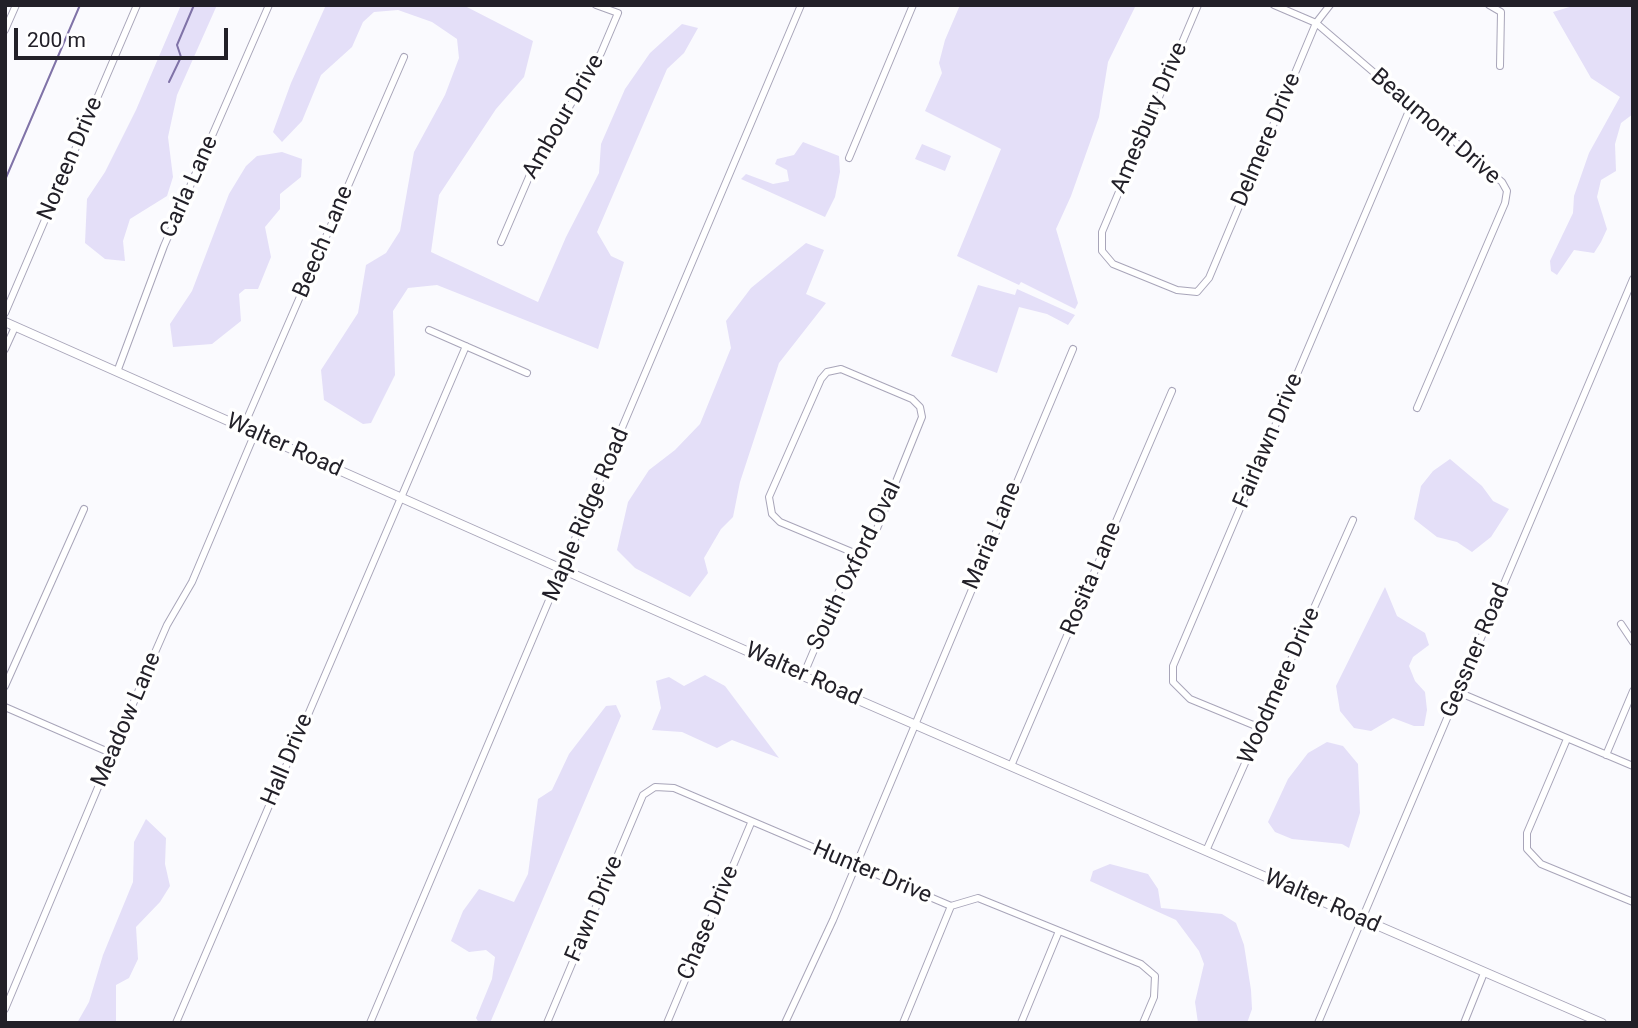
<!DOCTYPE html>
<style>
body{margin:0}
#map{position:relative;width:1638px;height:1028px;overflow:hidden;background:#fafafe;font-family:Roboto,sans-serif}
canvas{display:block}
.frame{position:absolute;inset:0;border:7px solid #222028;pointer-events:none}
.scale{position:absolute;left:14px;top:28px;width:214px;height:32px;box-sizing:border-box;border:4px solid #222028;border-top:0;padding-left:9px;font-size:21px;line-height:24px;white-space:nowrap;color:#222028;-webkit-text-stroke:5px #fff;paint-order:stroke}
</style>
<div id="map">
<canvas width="1638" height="1028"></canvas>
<div class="frame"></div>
<div class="scale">200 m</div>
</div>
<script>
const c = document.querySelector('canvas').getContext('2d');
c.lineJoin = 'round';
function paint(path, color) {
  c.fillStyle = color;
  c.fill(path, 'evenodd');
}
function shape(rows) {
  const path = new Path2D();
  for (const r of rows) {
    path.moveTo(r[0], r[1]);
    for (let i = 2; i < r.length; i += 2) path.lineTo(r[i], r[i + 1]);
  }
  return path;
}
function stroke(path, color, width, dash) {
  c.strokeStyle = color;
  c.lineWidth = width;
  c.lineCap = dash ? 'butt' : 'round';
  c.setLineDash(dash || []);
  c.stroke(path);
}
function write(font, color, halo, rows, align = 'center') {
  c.font = font + ' Roboto,sans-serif';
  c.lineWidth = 7;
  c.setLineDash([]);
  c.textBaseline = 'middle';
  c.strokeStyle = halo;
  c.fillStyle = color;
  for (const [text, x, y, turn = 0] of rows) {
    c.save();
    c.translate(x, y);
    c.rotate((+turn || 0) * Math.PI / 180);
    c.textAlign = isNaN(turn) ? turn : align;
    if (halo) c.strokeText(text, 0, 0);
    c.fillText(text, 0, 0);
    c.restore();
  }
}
const green = shape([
 [181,5,217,5,177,95,168,137,173,177,167,196,130,219,123,241,125,261,105,259,85,243,87,199,105,172,136,110],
 [326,5,463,5,533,41,524,77,496,109,439,195,431,252,538,302,566,237,599,173,601,144,625,89,650,53,682,24,698,28,684,53,667,69,597,232,611,256,624,262,598,349,437,285,408,288,393,311,395,375,371,423,363,424,324,400,321,370,358,313,366,265,386,253,400,231,414,152,445,95,459,58,457,39,432,22,398,10,374,12,363,22,352,47,321,75,302,121,282,142,273,132,291,83],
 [960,5,1136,5,1108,62,1099,117,1071,196,1056,229,1078,303,1075,309,1021,282,1019,285,957,256,1001,149,925,111,942,73,939,63,945,40],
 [1576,5,1633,5,1633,114,1621,123,1615,144,1616,171,1601,180,1597,197,1607,229,1601,242,1594,253,1574,250,1557,275,1551,271,1550,261,1573,213,1574,196,1589,153,1620,97,1591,78,1553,12],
 [803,142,839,156,840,172,835,197,825,217,741,179,746,174,773,184,789,181,787,170,775,164,777,159,794,155],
 [922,144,951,156,945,171,915,159],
 [282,152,302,159,301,177,280,194,280,209,265,227,271,257,258,289,245,289,239,294,241,321,212,344,173,347,170,324,192,291,229,194,246,166,257,156],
 [806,243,824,250,806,294,826,303,779,363,740,482,733,517,721,529,704,558,708,573,690,597,635,568,617,550,628,502,649,470,675,450,700,424,731,348,726,321,751,288],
 [978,285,1015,295,1017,289,1075,315,1068,325,1047,314,1019,307,997,373,951,356],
 [1450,459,1482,486,1493,501,1509,509,1491,537,1472,552,1457,542,1437,537,1414,519,1421,486,1433,471],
 [1385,587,1397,616,1425,633,1429,645,1413,657,1409,666,1415,681,1425,692,1427,710,1424,726,1414,726,1393,718,1371,731,1354,728,1340,711,1336,686],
 [705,675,725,686,779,758,732,740,717,748,682,732,652,730,661,708,656,681,669,677,684,686],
 [616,705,621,716,490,1023,479,1023,476,1018,492,979,495,957,486,950,469,952,451,941,463,911,479,889,514,902,528,874,538,799,552,790,569,754,606,706],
 [1327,742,1343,746,1358,764,1360,813,1349,848,1342,844,1292,839,1275,832,1268,822,1288,779,1308,753],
 [146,819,166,838,165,864,170,886,160,902,136,927,138,959,129,978,116,985,116,1023,77,1023,89,1002,103,955,133,882,134,842],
 [1110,864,1148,874,1158,889,1161,908,1222,914,1236,923,1244,945,1251,990,1252,1009,1247,1023,1198,1023,1195,1002,1204,964,1199,951,1176,920,1090,881,1093,871]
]);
const stream = shape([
 [169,82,181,57,177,45,194,5],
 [5,180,80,5]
]);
const street = shape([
 [1198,5,1102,232,1102,251,1113,264,1177,290,1197,292,1209,278,1316,23,1330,5],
 [1274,5,1316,23,1502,182,1507,191,1505,203,1417,408],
 [1489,5,1501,12,1500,66],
 [5,30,16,5],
 [849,158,913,5],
 [501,242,532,170,601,53,618,13,596,5],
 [5,313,137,5],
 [429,330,527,373],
 [5,349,15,327],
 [117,372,164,246,269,5],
 [243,428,404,57],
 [1621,624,1633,642],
 [803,676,839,591,859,555,874,536,922,417,920,407,912,399,841,369,827,372,821,379,769,497,772,514,780,522,859,555],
 [5,686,84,509],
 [1458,692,1633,766],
 [5,707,113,754],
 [1263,729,1190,699,1173,682,1173,666,1411,106],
 [1567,739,1527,833,1527,849,1541,864,1633,902],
 [1606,755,1633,691],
 [1011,766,1172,391],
 [1206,851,1353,520],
 [5,1009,146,673,167,625,192,582,255,433],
 [176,1023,466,346],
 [370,1023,801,5],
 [547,1023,643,795,655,787,674,788,951,906,978,898,1141,964,1155,976,1154,997,1143,1023],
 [667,1023,751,823],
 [785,1023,833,920,1073,349],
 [903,1023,951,906],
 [1021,1023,1059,931],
 [1318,1023,1633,279],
 [1464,1023,1484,973]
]);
const secondary = shape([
 [5,322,803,676,1602,1023]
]);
const streetNames = [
 ["Ambour Drive",564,117,-60],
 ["Amesbury Drive",1150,118,-67],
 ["Beaumont Drive",1435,127,41],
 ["Delmere Drive",1267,140,-67],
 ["Noreen Drive",71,159,-67],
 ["Carla Lane",190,187,-66],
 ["Beech Lane",324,242,-67],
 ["Fairlawn Drive",1269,441,-67],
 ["Walter Road",284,446,24],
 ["Maple Ridge Road",587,515,-67],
 ["Maria Lane",993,536,-67],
 ["South Oxford Oval",855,566,-64],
 ["Rosita Lane",1092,579,-67],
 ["Gessner Road",1476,651,-67],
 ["Walter Road",803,675,24],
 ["Woodmere Drive",1280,686,-66],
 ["Meadow Lane",127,720,-67],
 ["Hall Drive",288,760,-67],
 ["Hunter Drive",872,873,23],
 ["Walter Road",1322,902,24],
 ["Fawn Drive",595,909,-67],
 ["Chase Drive",709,923,-67]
];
paint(green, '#e4dff8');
stroke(stream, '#8073a8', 2);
stroke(street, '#a8a5b9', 8);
stroke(secondary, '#a8a5b9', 10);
stroke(street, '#fff', 6);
stroke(secondary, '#fff', 8);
write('23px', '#222028', '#fff', streetNames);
</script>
